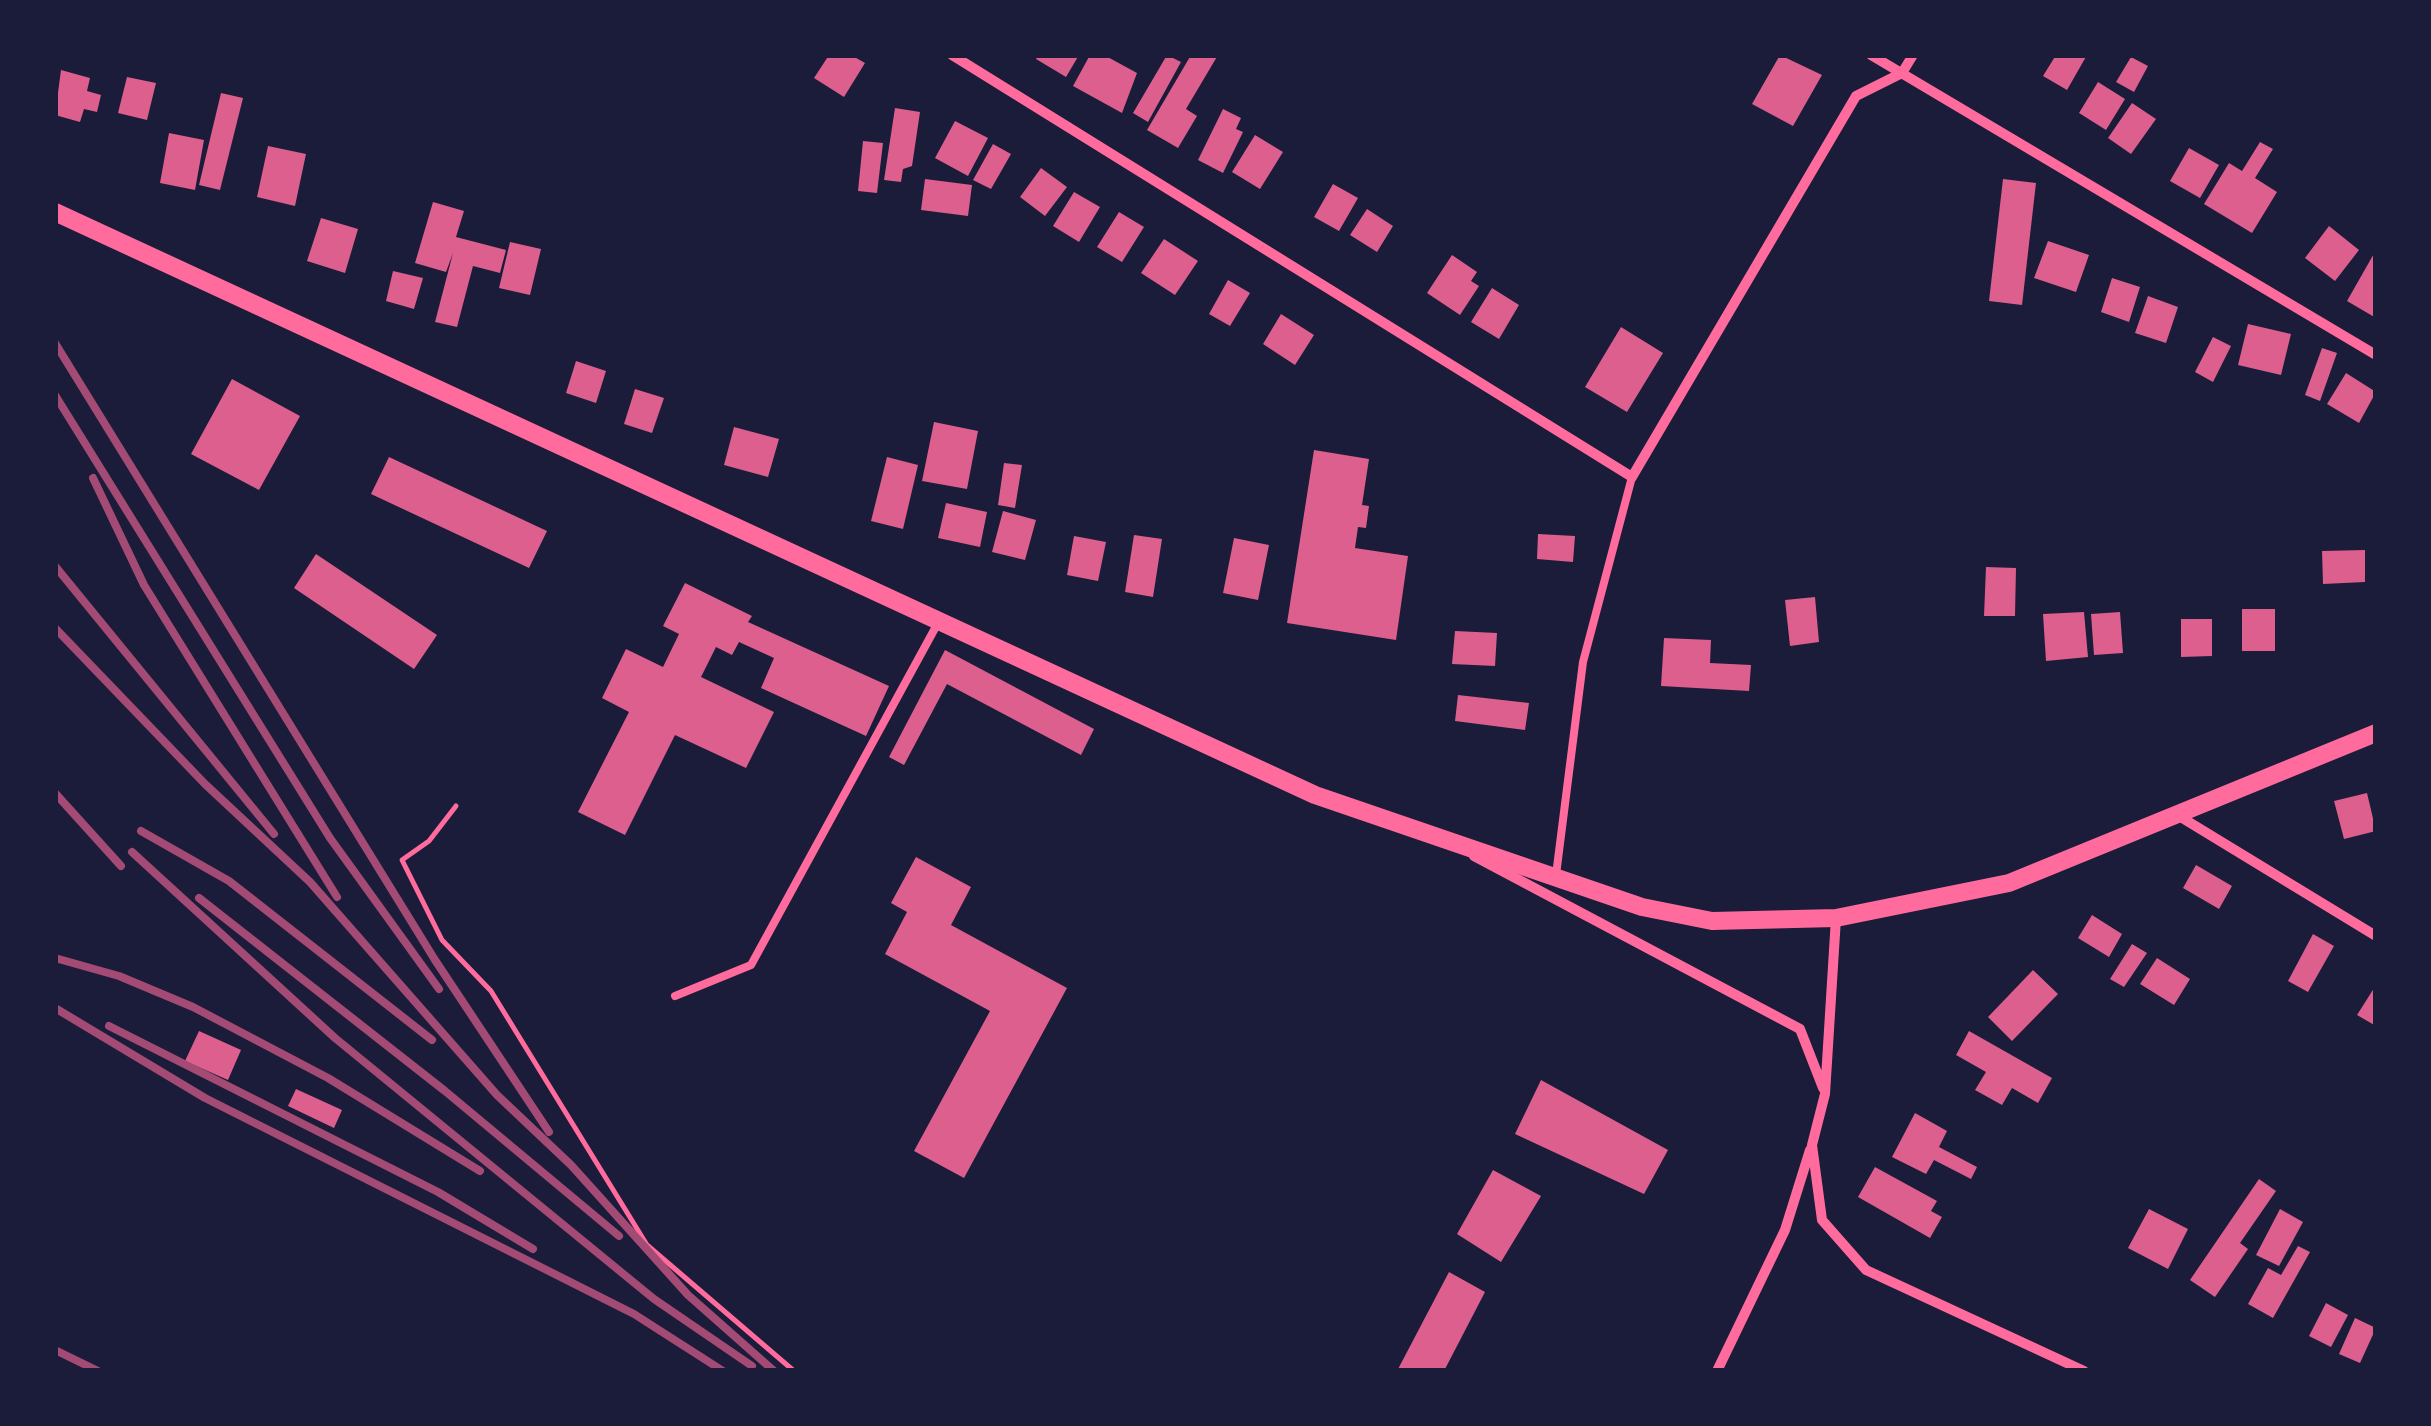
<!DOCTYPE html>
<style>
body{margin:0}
#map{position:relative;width:2431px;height:1426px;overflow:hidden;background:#1b1b3a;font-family:Mulish,sans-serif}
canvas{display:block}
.frame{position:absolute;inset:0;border:58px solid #1b1b3a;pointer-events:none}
</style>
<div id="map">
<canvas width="2431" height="1426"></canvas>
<div class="frame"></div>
</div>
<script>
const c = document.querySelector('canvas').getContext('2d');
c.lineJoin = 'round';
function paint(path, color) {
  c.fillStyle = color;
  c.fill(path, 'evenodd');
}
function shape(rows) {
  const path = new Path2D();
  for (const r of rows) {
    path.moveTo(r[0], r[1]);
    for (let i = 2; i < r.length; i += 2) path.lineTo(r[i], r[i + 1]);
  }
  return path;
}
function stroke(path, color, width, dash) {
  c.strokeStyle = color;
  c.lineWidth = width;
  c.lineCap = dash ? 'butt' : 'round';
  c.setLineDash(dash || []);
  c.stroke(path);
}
const building = shape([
 [829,55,851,55,865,63,844,97,814,78],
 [1038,55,1079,55,1066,77,1036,59],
 [1090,55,1104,55,1137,73,1122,113,1073,86],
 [1167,55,1181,62,1148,122,1133,113],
 [1191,55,1218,55,1186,109,1197,116,1178,148,1147,130],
 [1780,55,1822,75,1793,126,1752,104],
 [2056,55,2087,55,2067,90,2043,76],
 [2131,57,2148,66,2134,92,2116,82],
 [61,70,90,78,87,91,101,95,97,112,84,109,80,122,55,115],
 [127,77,156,83,147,120,118,113],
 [2098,82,2125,99,2106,130,2079,113],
 [221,93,243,98,220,190,199,185],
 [2132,103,2156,119,2131,154,2108,138],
 [895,108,920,112,912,166,903,169,901,182,884,180],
 [1223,109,1241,118,1236,129,1243,132,1223,173,1198,160],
 [955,121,988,138,968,176,935,158],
 [169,133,204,140,195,190,160,183],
 [1255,135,1283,152,1260,189,1232,172],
 [863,141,883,143,877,193,858,191],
 [2260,142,2273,149,2255,178,2277,192,2252,233,2204,204,2229,163,2242,171],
 [993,144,1011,154,991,189,973,180],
 [268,146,306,154,295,206,257,197],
 [2189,148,2219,165,2200,198,2170,181],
 [1041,168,1067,187,1045,216,1020,197],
 [925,179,972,185,968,216,921,210],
 [2003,179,2036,183,2022,305,1989,301],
 [1333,184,1358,198,1339,231,1314,217],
 [1074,192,1100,207,1079,242,1053,226],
 [433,202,464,211,456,237,506,250,500,273,473,266,457,327,435,322,453,253,446,272,415,263],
 [1367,209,1393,226,1377,252,1350,235],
 [1119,212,1144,227,1122,262,1097,247],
 [321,218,358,229,345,273,307,261],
 [2329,226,2359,250,2335,281,2305,258],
 [1164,239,1198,261,1175,295,1141,273],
 [2048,241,2089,255,2076,292,2034,278],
 [510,242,541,249,530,295,499,288],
 [2376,250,2376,318,2347,301],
 [1452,255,1477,272,1471,281,1479,286,1460,315,1427,293],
 [393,271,423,278,414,309,386,301],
 [2112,278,2140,287,2129,322,2101,312],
 [1228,280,1250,293,1230,326,1209,314],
 [1492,288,1519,305,1499,339,1471,322],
 [2148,296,2178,307,2166,343,2135,333],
 [1281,314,1314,335,1295,365,1263,344],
 [2248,324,2291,334,2281,375,2238,365],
 [1621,327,1663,353,1627,412,1585,387],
 [2213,337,2231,346,2213,382,2195,372],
 [2322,348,2337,353,2320,401,2305,395],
 [576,361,606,371,596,403,566,393],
 [2346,373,2376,392,2359,423,2327,404],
 [232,379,300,416,259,490,191,454],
 [635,389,664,398,652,433,624,424],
 [934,422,978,431,967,489,922,481],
 [734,427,779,439,768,477,724,465],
 [1314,450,1369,459,1362,505,1369,506,1366,528,1358,527,1355,548,1408,556,1396,640,1287,623],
 [389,457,547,531,529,568,371,494],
 [887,457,918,465,903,529,871,521],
 [1004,463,1022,465,1015,508,998,505],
 [946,503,987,512,980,547,938,538],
 [1003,511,1036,520,1025,560,992,552],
 [1538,534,1575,536,1573,562,1537,559],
 [1134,535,1162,539,1153,597,1125,592],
 [1074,536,1106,542,1098,581,1067,575],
 [1234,538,1269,545,1258,600,1223,593],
 [2365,550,2365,582,2323,584,2322,551],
 [316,554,437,635,414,669,294,588],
 [1986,567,2016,568,2015,616,1984,616],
 [685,583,752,616,748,622,889,686,866,736,761,688,774,658,739,642,732,655,716,647,701,677,774,712,746,768,675,735,625,835,578,812,629,712,602,698,626,649,663,667,679,634,663,626],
 [1815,597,1819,642,1790,646,1785,600],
 [2242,609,2275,609,2275,651,2242,651],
 [2084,612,2088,657,2046,661,2043,614],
 [2120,612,2123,653,2094,655,2091,614],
 [2181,619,2212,619,2212,656,2181,657],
 [1455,631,1497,633,1495,666,1452,664],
 [1664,638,1711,640,1710,663,1751,665,1749,691,1661,686],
 [945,650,1094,729,1081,755,947,684,904,765,889,757],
 [1458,695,1529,703,1525,730,1455,721],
 [2367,793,2376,831,2344,839,2334,801],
 [916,857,971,887,951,925,1067,988,964,1178,914,1151,990,1011,885,954,907,912,891,903],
 [2196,865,2232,886,2219,909,2183,888],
 [2092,915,2122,934,2109,957,2078,938],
 [2313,934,2334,946,2308,992,2288,981],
 [2132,944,2147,953,2124,987,2110,979],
 [2157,958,2190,979,2174,1005,2140,984],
 [2033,970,2058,994,2012,1041,1988,1017],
 [2376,985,2376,1026,2357,1015],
 [199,1031,241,1050,228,1080,185,1061],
 [1969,1031,2052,1078,2038,1103,2012,1088,2002,1105,1975,1090,1986,1072,1956,1055],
 [1541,1080,1668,1150,1644,1194,1515,1134],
 [296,1089,342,1110,334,1128,288,1106],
 [1915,1113,1947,1131,1939,1147,1977,1167,1971,1179,1934,1160,1926,1174,1892,1157],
 [1875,1167,1937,1201,1931,1211,1942,1217,1930,1238,1858,1197],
 [1493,1170,1541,1196,1501,1262,1457,1234],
 [2259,1179,2276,1191,2240,1243,2248,1249,2215,1297,2190,1280],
 [2149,1209,2188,1229,2168,1269,2128,1248],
 [2280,1209,2303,1222,2279,1266,2256,1255],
 [2298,1246,2310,1252,2273,1318,2248,1304,2268,1268,2281,1275],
 [1449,1272,1485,1292,1444,1371,1397,1371],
 [2326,1303,2348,1315,2331,1347,2309,1336],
 [2355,1318,2376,1328,2360,1363,2339,1354]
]);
const path = shape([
 [456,806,429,841,402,860,442,940,491,991,647,1245,794,1371]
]);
const service = shape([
 [1556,875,1583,662,1632,477],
 [675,996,751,965,939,621]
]);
const minor = shape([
 [952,55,1632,477,1856,96,1902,73,1913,55],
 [1871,55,2376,355],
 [2179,816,2376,936],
 [1474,856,1800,1029,1823,1088],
 [1836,918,1825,1094,1812,1145,1822,1220,1866,1270,2084,1371],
 [1717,1371,1785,1230,1810,1150]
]);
const tertiary = shape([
 [55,212,1315,795,1642,907,1712,921,1836,918,2009,883,2376,733]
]);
const rail = shape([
 [55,343,435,960,549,1132],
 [55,395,330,838,439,989],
 [93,478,144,585,337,897],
 [55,566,274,834],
 [55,628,205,784,310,882,497,1095,571,1165,688,1295,774,1371],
 [55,793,121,866],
 [141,831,229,881,432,1040],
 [132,852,335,1038,654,1299,752,1366],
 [199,898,445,1091,619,1236],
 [55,958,119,976,193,1007,328,1078,480,1171],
 [55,1008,205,1098,634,1314,723,1371],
 [109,1026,438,1192,533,1249],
 [55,1350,98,1371]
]);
paint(building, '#dd5f8e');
stroke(path, '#ff6b9d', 5);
stroke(service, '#ff6b9d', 8);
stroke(minor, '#ff6b9d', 10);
stroke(tertiary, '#ff6b9d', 18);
stroke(rail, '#a44b75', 8);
</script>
